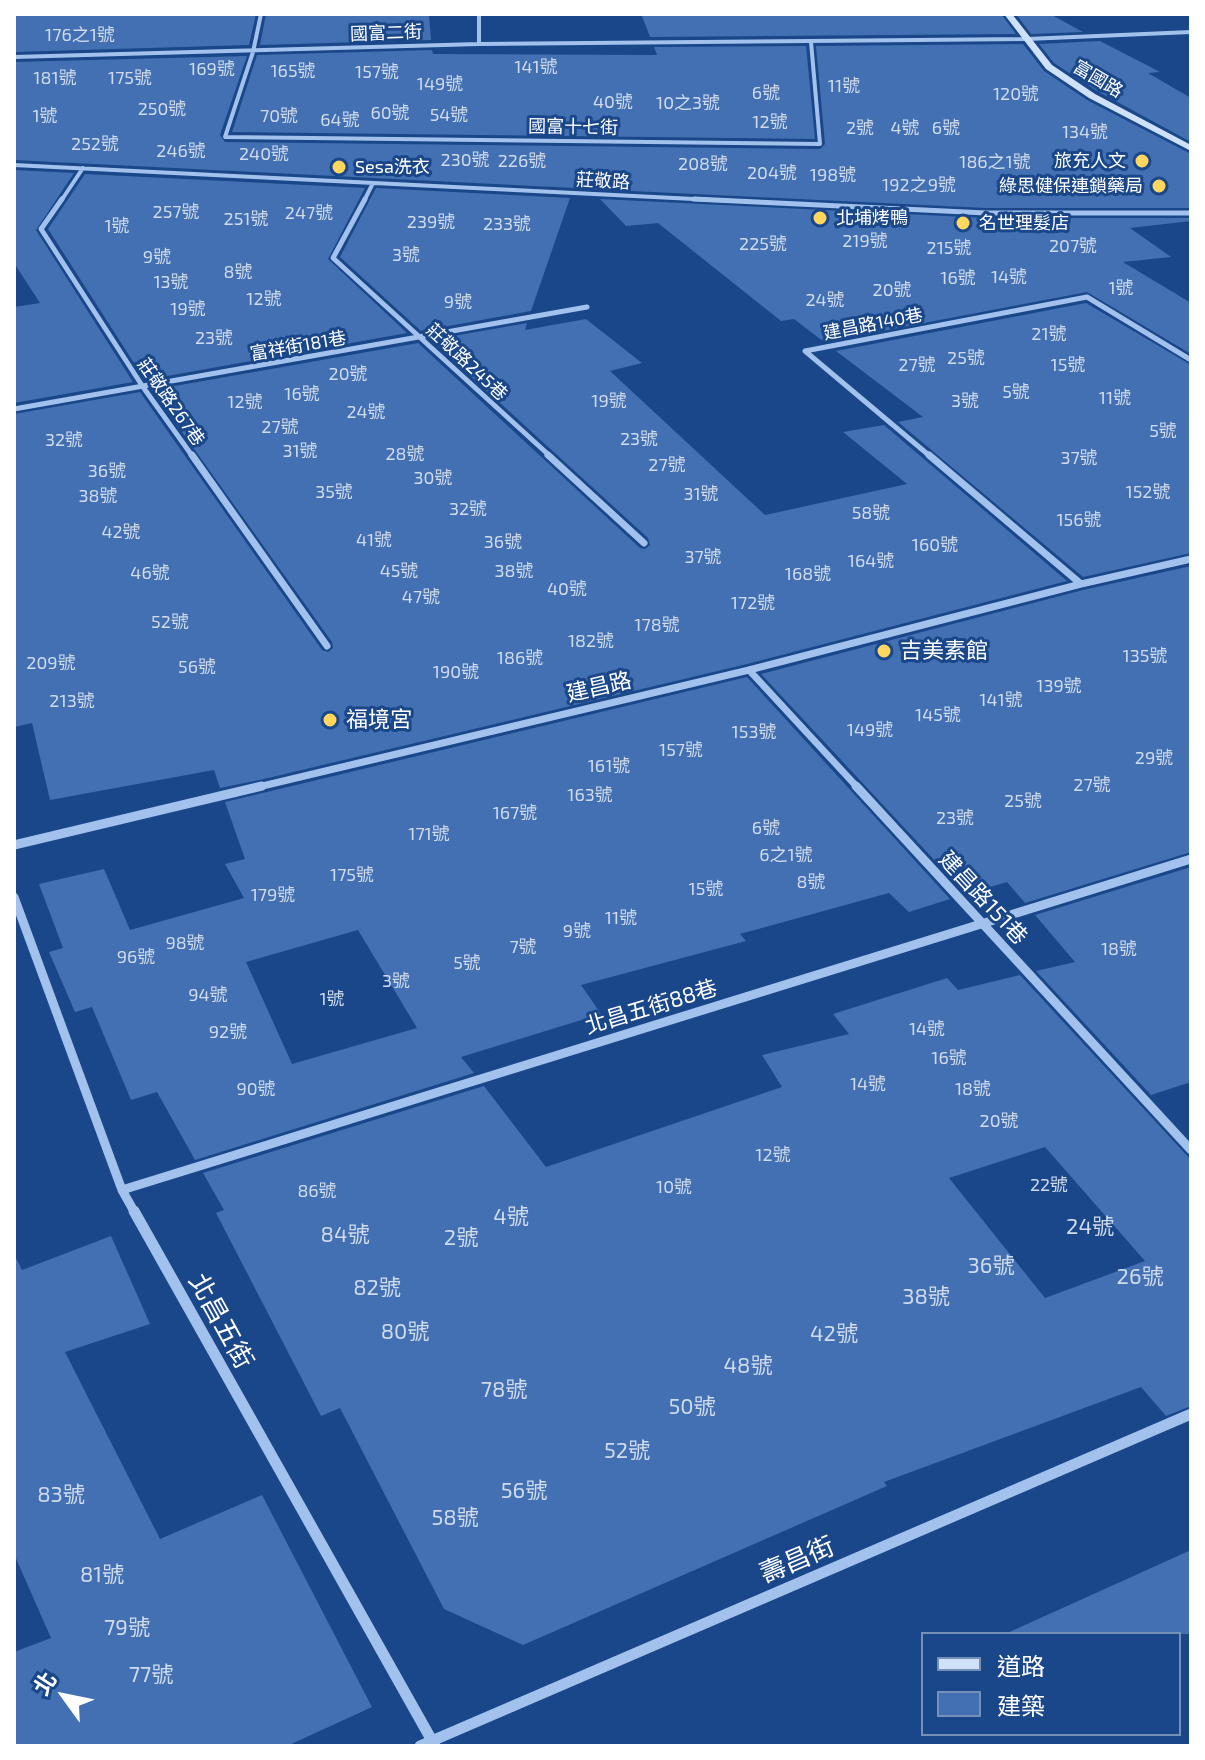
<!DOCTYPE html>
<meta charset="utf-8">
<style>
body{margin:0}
#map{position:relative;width:1205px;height:1760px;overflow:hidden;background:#194789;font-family:"Exo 2","Noto Sans TC",sans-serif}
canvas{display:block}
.frame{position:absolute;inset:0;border:16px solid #fff;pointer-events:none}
.legend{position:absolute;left:921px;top:1632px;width:260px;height:104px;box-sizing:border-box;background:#194789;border:2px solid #7591b8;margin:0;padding:10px 14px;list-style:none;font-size:24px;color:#fff}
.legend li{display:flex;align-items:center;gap:16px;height:40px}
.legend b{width:40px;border:2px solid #7591b8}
.north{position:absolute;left:24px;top:1656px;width:80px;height:80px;-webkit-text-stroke:6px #194789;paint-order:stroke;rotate:303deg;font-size:22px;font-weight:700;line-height:32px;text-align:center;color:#fff}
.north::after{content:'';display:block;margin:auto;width:28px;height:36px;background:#fff;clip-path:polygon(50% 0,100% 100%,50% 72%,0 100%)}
</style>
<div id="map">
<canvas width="1205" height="1760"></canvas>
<div class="frame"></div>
<ul class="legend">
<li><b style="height:10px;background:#cfe0f9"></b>道路</li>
<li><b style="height:22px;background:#4270b2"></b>建築</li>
</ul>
<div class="north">北</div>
</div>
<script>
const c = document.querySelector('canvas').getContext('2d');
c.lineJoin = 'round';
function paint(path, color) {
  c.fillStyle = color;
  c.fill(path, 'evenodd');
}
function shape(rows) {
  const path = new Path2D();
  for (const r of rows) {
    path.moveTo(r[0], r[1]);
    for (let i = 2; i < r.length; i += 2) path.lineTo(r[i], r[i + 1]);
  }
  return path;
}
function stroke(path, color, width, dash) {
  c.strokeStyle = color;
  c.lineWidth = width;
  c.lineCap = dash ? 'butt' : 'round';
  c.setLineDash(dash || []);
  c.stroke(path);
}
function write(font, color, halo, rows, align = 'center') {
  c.font = font + ' "Exo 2","Noto Sans TC",sans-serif';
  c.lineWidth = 6;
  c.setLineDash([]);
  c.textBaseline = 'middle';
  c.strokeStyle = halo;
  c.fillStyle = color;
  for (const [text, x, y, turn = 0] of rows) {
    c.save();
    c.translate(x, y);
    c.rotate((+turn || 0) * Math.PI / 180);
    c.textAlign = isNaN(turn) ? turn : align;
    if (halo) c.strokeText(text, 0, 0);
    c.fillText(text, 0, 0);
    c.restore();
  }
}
const building = shape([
 [14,14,256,14,249,45,14,52],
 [266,14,429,14,431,40,260,45],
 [818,14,1001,14,1016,34,650,37,642,16],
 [1016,14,1050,14,1083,32,1031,34],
 [1100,41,1160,72,1148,73,1191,98,1191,142,1097,91,1054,63,1039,44],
 [1023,44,1044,71,1087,100,1191,154,1191,208,986,208,590,189,578,176,574,188,14,160,14,62,247,56,220,135,225,142,820,149,825,144,816,46],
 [806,46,815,139,232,132,257,55,432,50,433,54,657,55,654,47],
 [14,170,74,173,36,230,133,382,14,403,14,307,40,303,14,263],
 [85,174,365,188,328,259,407,333,145,380,48,229],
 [376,188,570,198,531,311,421,331,340,257],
 [600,199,986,218,1191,218,1191,221,1130,228,1171,257,1123,262,1191,303,1191,354,1087,292,824,342,794,319,781,321,658,223,626,226],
 [1086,303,1191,365,1191,553,1083,577,898,422,923,417,836,351],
 [586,319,642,363,610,371,765,515,907,484,843,432,884,425,1067,581,747,664,264,779,220,788,214,770,50,800,32,723,14,727,14,414,140,392,322,650,328,652,333,648,332,642,152,390,418,343,640,548,645,549,650,545,648,538,431,340,527,323,525,330],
 [1191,566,1191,852,1025,903,1007,882,966,894,761,674,1083,590],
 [747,677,950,899,909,912,889,893,740,934,746,941,581,985,601,1014,461,1057,474,1073,195,1160,157,1092,131,1100,92,1007,75,1012,49,952,63,948,39,884,104,869,130,930,244,898,225,864,245,859,225,802],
 [358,930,417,1028,292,1064,246,962],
 [1191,867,1191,1082,1151,1095,1036,971,1075,962,1035,915],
 [1020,975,1191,1160,1191,1406,1166,1416,1141,1387,884,1482,887,1486,523,1645,444,1609,340,1408,321,1416,216,1213,224,1210,203,1173,484,1086,546,1167,782,1087,762,1055,849,1034,833,1014,947,978,958,990],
 [1045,1147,1145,1261,1045,1298,949,1178],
 [111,1236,150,1324,65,1352,160,1539,262,1495,372,1707,287,1746,14,1746,14,1652,51,1638,14,1554,14,1254,22,1270],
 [1191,1550,1191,1634,1005,1634]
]);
const streetFar4 = shape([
 [261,14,253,52,225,137,820,144,811,42],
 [479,14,479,44],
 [14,57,479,44,1027,39,1191,32],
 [14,165,734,201],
 [61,201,83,168],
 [364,201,372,185]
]);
const streetFar3 = shape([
 [62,199,41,229,143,387,193,457],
 [365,199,333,258,551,457],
 [694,199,986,213,1191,213],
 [14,409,587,307],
 [931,457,805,351,1087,297,1191,360]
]);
const streetFar2 = shape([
 [192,455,327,646],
 [548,455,644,543],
 [929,455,1081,584],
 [749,670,858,788],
 [254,788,749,670,1081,584,1191,559]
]);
const streetFar1 = shape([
 [856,786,1191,1150],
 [14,845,262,786],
 [14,897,122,1190,135,1213],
 [122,1190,1191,859]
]);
const street = shape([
 [134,1211,435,1746],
 [420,1746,1191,1414]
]);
const secondary = shape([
 [1004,14,1012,14,1052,65,1095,94,1191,145,1191,151,1089,98,1046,69,1004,14]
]);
const markers = [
 [1142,161,8,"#ffd65e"],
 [339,167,8,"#ffd65e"],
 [1159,186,8,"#ffd65e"],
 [820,218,8,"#ffd65e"],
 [963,223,8,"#ffd65e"],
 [884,651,8,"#ffd65e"],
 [330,720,8,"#ffd65e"]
];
const farStreetnames = [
 ["國富二街",386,33,-2],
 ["富國路",1098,79,31],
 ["國富十七街",573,127,1],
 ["莊敬路",603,181,3],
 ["建昌路140巷",873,324,-11],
 ["富祥街181巷",298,346,-10],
 ["莊敬路245巷",467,362,43],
 ["莊敬路267巷",171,402,55]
];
const numberNames = [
 ["176之1號",80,35],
 ["141號",536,67],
 ["169號",212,69],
 ["165號",293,71],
 ["157號",377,72],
 ["181號",55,78],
 ["175號",130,78],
 ["149號",440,84],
 ["11號",844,86],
 ["6號",766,93],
 ["120號",1016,94],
 ["40號",613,102],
 ["10之3號",688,103],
 ["250號",162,109],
 ["60號",390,113],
 ["54號",449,115],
 ["1號",45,116],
 ["70號",279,116],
 ["64號",340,120],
 ["12號",770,122],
 ["2號",860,128],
 ["4號",905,128],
 ["6號",946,128],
 ["134號",1085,132],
 ["252號",95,144],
 ["246號",181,151],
 ["240號",264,154],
 ["230號",465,160],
 ["226號",522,161],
 ["186之1號",995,162],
 ["208號",703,164],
 ["204號",772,173],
 ["198號",833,175],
 ["192之9號",919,185],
 ["257號",176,212],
 ["247號",309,213],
 ["251號",246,219],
 ["239號",431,222],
 ["233號",507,224],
 ["1號",117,226],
 ["219號",865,241],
 ["225號",763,244],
 ["207號",1073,246],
 ["215號",949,248],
 ["3號",406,255],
 ["9號",157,257],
 ["8號",238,272],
 ["14號",1009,277],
 ["16號",958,278],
 ["13號",171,282],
 ["1號",1121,288],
 ["20號",892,290],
 ["12號",264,299],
 ["24號",825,300],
 ["9號",458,302],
 ["19號",188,309],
 ["21號",1049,334],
 ["23號",214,338],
 ["25號",966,358],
 ["27號",917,365],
 ["15號",1068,365],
 ["20號",348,374],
 ["5號",1016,392],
 ["16號",302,394],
 ["11號",1115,398],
 ["19號",609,401],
 ["3號",965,401],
 ["12號",245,402],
 ["24號",366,412],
 ["27號",280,427],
 ["5號",1163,431],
 ["23號",639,439],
 ["32號",64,440],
 ["31號",300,451],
 ["28號",405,454],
 ["37號",1079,458],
 ["27號",667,465],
 ["36號",107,471],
 ["30號",433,478],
 ["35號",334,492],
 ["152號",1148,492],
 ["31號",701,494],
 ["38號",98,496],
 ["32號",468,509],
 ["58號",871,513],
 ["156號",1079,520],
 ["42號",121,532],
 ["41號",374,540],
 ["36號",503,542],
 ["160號",935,545],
 ["37號",703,557],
 ["164號",871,561],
 ["45號",399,571],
 ["38號",514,571],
 ["46號",150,573],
 ["168號",808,574],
 ["40號",567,589],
 ["47號",421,597],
 ["172號",753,603],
 ["52號",170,622],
 ["178號",657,625],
 ["182號",591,641],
 ["135號",1145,656],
 ["186號",520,658],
 ["209號",51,663],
 ["56號",197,667],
 ["190號",456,672],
 ["139號",1059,686],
 ["141號",1001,700],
 ["213號",72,701],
 ["145號",938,715],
 ["149號",870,730],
 ["153號",754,732],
 ["157號",681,750],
 ["29號",1154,758],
 ["161號",609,766],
 ["27號",1092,785],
 ["163號",590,795],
 ["25號",1023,801],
 ["167號",515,813],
 ["23號",955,818],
 ["6號",766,828],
 ["171號",429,834],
 ["6之1號",786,855],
 ["175號",352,875],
 ["8號",811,882],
 ["15號",706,889],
 ["179號",273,895],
 ["11號",621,918],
 ["9號",577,931],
 ["98號",185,943],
 ["7號",523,947],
 ["18號",1119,949],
 ["96號",136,957],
 ["5號",467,963],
 ["3號",396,981],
 ["94號",208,995],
 ["1號",332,999],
 ["14號",927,1029],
 ["92號",228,1032],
 ["16號",949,1058],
 ["14號",868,1084],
 ["90號",256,1089],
 ["18號",973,1089],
 ["20號",999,1121],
 ["12號",773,1155],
 ["22號",1049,1185],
 ["10號",674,1187],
 ["86號",317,1191]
];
const farPoinames = [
 ["旅充人文",1126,161,"right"],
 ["Sesa洗衣",355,167],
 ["綠思健保連鎖藥局",1143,186,"right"],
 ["北埔烤鴨",836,218],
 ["名世理髮店",979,223]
];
const poiNames = [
 ["吉美素館",900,651],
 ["福境宮",346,720]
];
const streetNames = [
 ["建昌路",599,687,-13],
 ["建昌路151巷",983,898,47],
 ["北昌五街88巷",651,1007,-17]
];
const nearNumbernames = [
 ["4號",511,1217],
 ["24號",1090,1227],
 ["84號",345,1235],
 ["2號",461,1238],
 ["36號",991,1266],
 ["26號",1140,1277],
 ["82號",377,1288],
 ["38號",926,1297],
 ["80號",405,1332],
 ["42號",834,1334],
 ["48號",748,1366],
 ["78號",504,1390],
 ["50號",692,1407],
 ["52號",627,1451],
 ["56號",524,1491],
 ["83號",61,1495],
 ["58號",455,1518],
 ["81號",102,1575],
 ["79號",127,1628],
 ["77號",151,1675]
];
const nearStreetnames = [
 ["北昌五街",221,1321,61],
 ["壽昌街",797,1560,-23]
];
paint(building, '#4270b2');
stroke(streetFar4, '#a2c2ed', 4);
stroke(streetFar3, '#a2c2ed', 5);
stroke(streetFar2, '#a2c2ed', 7);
stroke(streetFar1, '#a2c2ed', 9);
stroke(street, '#a2c2ed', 11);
paint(secondary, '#cfe0f9');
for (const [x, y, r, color] of markers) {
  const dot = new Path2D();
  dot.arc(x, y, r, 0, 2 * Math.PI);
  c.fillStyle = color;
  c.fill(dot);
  stroke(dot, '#194789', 3);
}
write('18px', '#fff', '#194789', farStreetnames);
write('18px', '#d0dbec', null, numberNames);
write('18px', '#fff', '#194789', farPoinames, 'left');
write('22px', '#fff', '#194789', poiNames, 'left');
write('22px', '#fff', '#194789', streetNames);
write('22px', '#d0dbec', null, nearNumbernames);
write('26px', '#fff', '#194789', nearStreetnames);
</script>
